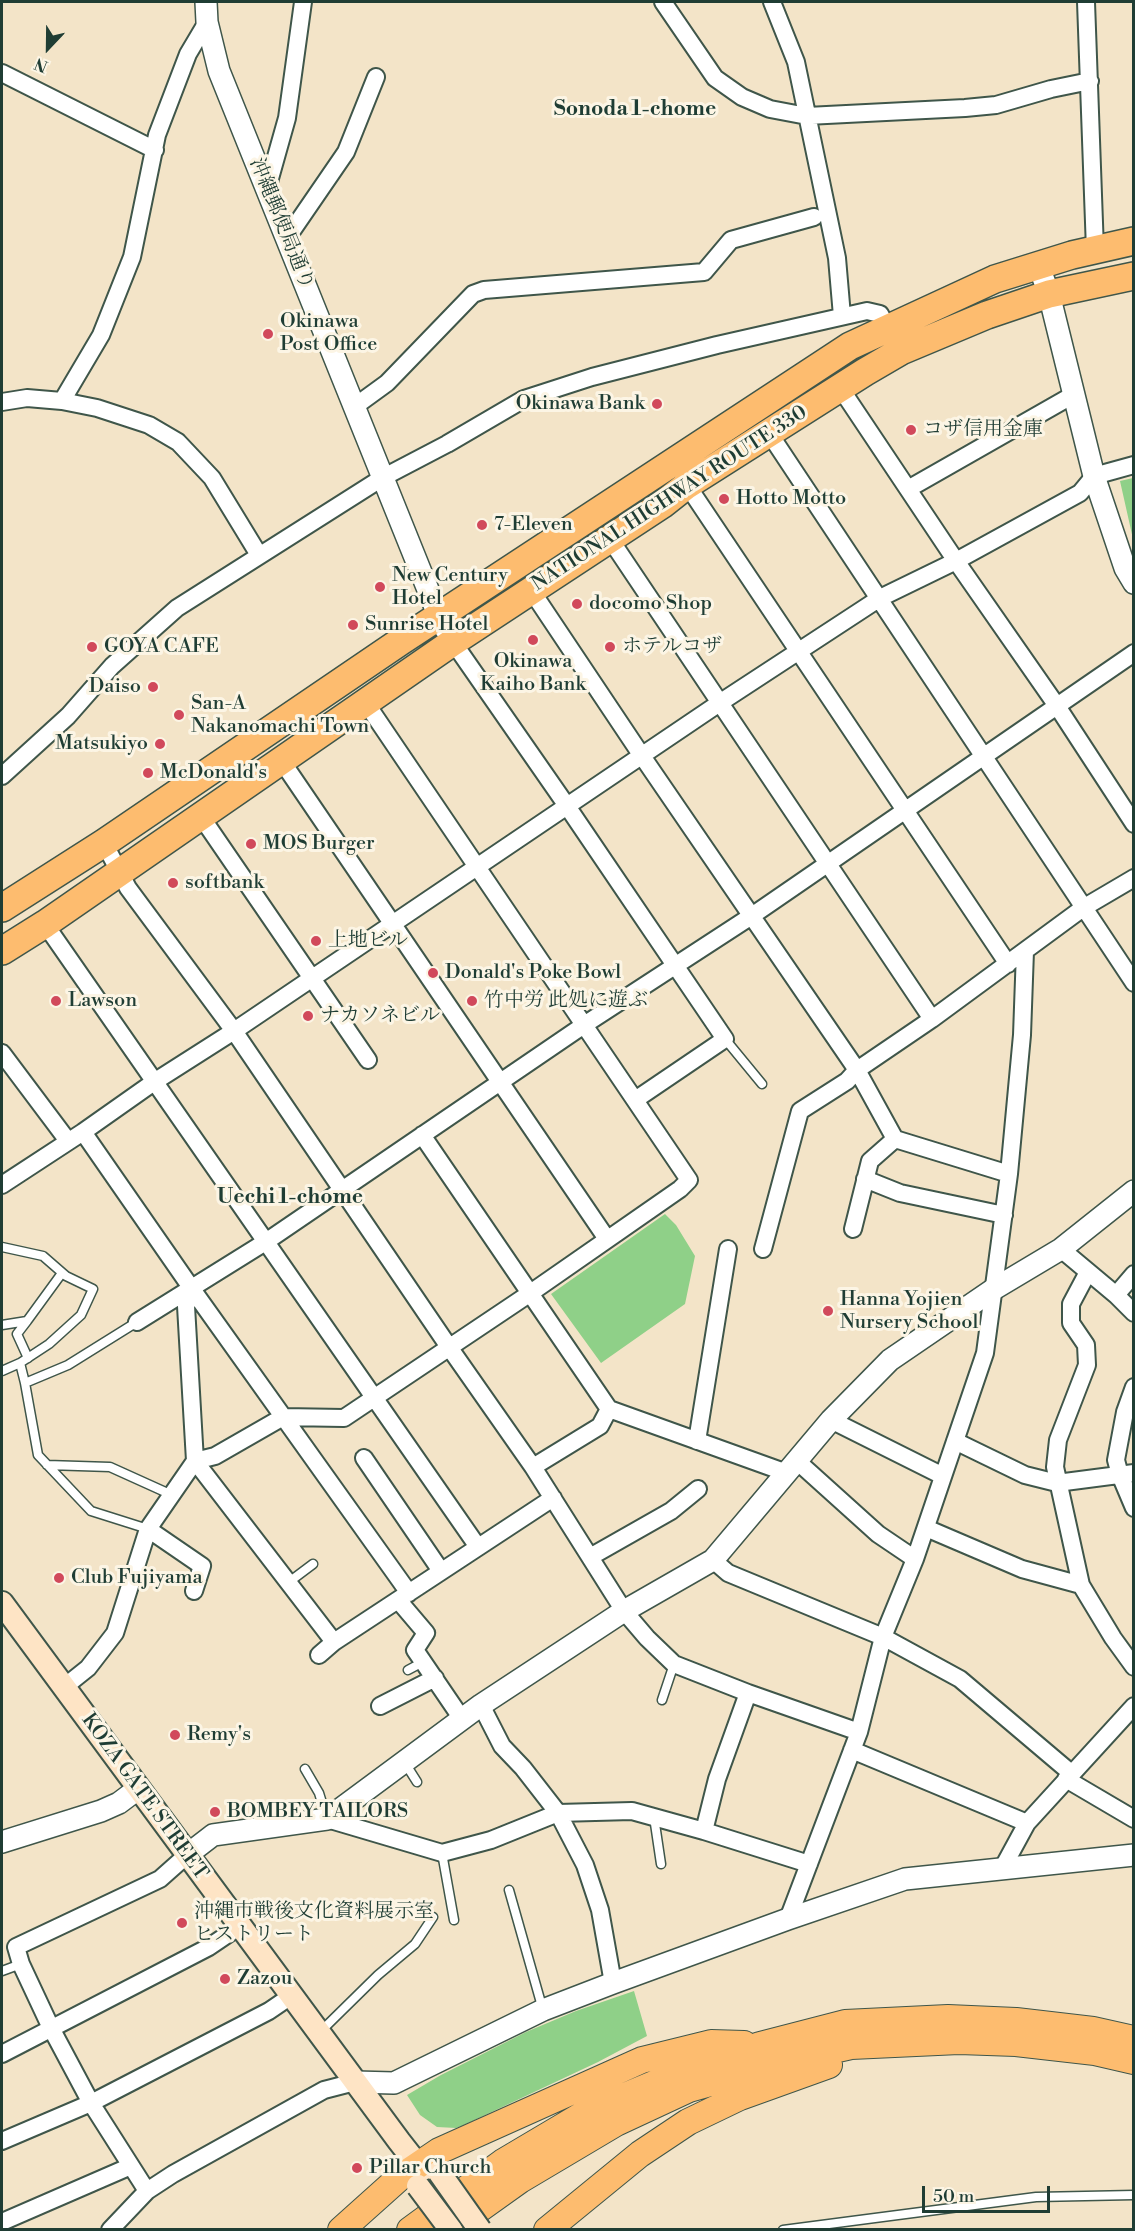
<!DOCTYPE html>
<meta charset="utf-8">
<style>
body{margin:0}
#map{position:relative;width:1135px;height:2231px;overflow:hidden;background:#f3e4c8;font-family:"Libre Bodoni",serif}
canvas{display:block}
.frame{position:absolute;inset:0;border:3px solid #1f3d34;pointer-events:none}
.north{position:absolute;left:18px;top:18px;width:60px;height:60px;-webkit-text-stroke:4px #fcf5e5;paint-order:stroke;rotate:202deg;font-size:16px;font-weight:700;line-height:24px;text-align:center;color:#1f3d34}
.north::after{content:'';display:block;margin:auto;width:21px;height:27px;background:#1f3d34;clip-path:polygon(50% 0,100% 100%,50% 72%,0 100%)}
.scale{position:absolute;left:922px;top:2186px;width:128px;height:27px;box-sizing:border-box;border:3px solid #1f3d34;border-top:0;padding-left:8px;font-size:18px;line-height:21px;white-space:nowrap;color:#1f3d34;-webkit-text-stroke:4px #fcf5e5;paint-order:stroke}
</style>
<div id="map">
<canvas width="1135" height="2231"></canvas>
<div class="frame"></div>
<div class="north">N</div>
<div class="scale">50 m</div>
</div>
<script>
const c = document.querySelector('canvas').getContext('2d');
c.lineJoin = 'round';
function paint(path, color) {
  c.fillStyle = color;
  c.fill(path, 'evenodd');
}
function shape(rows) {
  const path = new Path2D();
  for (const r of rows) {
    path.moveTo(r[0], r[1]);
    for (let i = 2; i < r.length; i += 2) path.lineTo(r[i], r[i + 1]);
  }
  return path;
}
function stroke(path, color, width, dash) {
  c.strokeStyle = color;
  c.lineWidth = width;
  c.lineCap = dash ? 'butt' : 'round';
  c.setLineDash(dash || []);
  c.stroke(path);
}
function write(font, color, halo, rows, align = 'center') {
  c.font = font + ' "Libre Bodoni","Noto Serif JP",serif';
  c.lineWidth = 6;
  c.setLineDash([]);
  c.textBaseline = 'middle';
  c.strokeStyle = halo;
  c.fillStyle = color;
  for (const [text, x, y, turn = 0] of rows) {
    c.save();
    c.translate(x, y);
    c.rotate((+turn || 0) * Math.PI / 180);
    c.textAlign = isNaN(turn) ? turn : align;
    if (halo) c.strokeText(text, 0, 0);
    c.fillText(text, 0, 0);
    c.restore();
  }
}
const green = shape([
 [1133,478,1134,478,1133,539,1120,481],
 [665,1214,676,1225,695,1256,685,1304,601,1363,551,1294],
 [634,1991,647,2036,598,2062,464,2125,456,2128,437,2127,420,2115,407,2095,441,2075,526,2032,576,2011]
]);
const service = shape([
 [725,1039,762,1084],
 [2,1247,43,1256,66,1276,93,1289,81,1315,49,1344,20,1363,25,1383],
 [27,1321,17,1334,28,1358],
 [137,1322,68,1365,25,1383,38,1455,91,1511,148,1529],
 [2,1325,27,1321,62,1273],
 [2,1371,20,1363],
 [47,1465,110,1467,172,1495],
 [289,1582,313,1564],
 [408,1670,423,1662],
 [662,1700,674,1664],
 [405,1763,417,1782],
 [305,1769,319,1793,327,1819],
 [654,1817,661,1864],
 [442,1853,454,1920],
 [509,1890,543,2010],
 [2,1971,21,1964],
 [319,2033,378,1975,415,1944,433,1917],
 [783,2230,1036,2197,1134,2195]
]);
const minor = shape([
 [663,2,715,78,742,97,770,109,807,116,965,108,996,105,1051,89,1090,81],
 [772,2,796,62,837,258,842,316],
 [1086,2,1095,250],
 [2,73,155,150],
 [267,189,287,118,303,2],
 [287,238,346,152,376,77],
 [841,389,956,561,1057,706,1134,824],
 [62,401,101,335,132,257,157,135,188,54,207,22],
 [2,402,27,398,62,401,97,408,149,425,178,442,212,478,259,555],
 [354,407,387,383,473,294,484,290,704,272,731,240,814,217],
 [769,433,1134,983],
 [683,479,1008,964],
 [908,489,1073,395],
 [610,539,932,1019],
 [531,590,642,756,857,1070,895,1139,1009,1174],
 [453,642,567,806,725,1039,635,1100],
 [281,760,607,1239],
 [2,776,68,716,112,666,177,608,382,478,447,444,524,399,592,377,717,345,867,311,880,314,891,335],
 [200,815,368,1060],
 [104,843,128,888,234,1031,449,1347,533,1467,624,1611,647,1638,674,1664,748,1693,859,1732],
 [45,924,478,1547],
 [2,1053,68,1141],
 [83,1132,192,1289,409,1593],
 [422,1135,609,1409,787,1473],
 [865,1179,900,1193,1004,1215],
 [2,1185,83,1132,154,1082,234,1031,721,702,880,598,956,561,1080,493,1094,476,1134,465],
 [853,1229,870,1161,895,1139],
 [763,1249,800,1111,847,1081,857,1070,932,1019,1083,908,1134,878],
 [1061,1249,1116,1295,1134,1313],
 [1088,1272,1071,1304,1071,1323,1086,1345,1087,1365,1058,1440,1055,1467,1081,1585,1113,1638,1134,1667],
 [192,1289,186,1306,195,1461,334,1642],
 [1116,1295,1134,1274],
 [137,1322,267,1241,584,1025,753,915,1134,653],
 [1134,1387,1125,1412,1116,1460,1120,1475,1134,1508],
 [831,1420,943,1476],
 [697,1441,728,1249],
 [955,1441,1025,1475,1057,1483,1134,1473],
 [364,1458,441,1571],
 [797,1461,878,1534,915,1559],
 [533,1467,600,1426,609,1409],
 [926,1528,1022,1569,1081,1585],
 [148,1529,202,1566,194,1591],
 [590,1557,671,1511,698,1489],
 [713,1560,728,1573,883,1637,960,1679,1071,1773],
 [398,1600,426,1633,415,1650,462,1719],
 [319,1655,334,1642,553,1498],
 [63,1688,88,1668,115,1633,148,1529,195,1461,215,1456,283,1417,344,1418,529,1294,680,1189,689,1180,366,703],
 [481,1705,502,1746,523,1768,558,1813,585,1865,600,1910,613,1983],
 [380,1706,435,1678],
 [852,1750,1027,1823],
 [1066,1779,1134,1819],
 [327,1819,442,1853,491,1840,558,1813,632,1811,704,1831,809,1864],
 [704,1831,717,1779,748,1693],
 [1002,1869,1027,1823,1134,1706],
 [788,1919,859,1732,883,1637,915,1559,985,1353,1009,1174,1022,1035,1025,951],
 [2,2054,209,1947,240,1926],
 [2,2141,91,2103,269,2011,291,1996],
 [147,2191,91,2103,51,2028,21,1964,16,1947,160,1879,187,1855],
 [2,2222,131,2166],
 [110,2230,147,2191,173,2174,324,2090,355,2082]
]);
const tertiary = shape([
 [206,2,207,22,219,71,439,617,446,630],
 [1038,264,1049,294,1094,476,1125,568,1134,583],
 [2,1842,101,1811,119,1803,139,1788],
 [187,1855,213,1835,327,1819,481,1705,624,1611,713,1560,831,1420,890,1360,994,1289,1061,1249,1134,1191],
 [355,2082,394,2083,543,2010,613,1983,788,1919,905,1879,1134,1855]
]);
const secondary = shape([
 [2,1603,399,2141,417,2164,433,2170]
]);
const primary = shape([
 [341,2230,399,2178,439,2151,642,2060,711,2043,744,2044],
 [410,2230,503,2162,589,2111,680,2073,760,2045,845,2023,948,2018,1016,2021,1093,2030,1134,2039],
 [450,2230,520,2180,616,2123,689,2089,802,2057,851,2046,959,2041,1016,2043,1095,2052,1134,2061],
 [547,2230,640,2154,688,2122,740,2097,829,2065]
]);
const trunk = shape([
 [2,908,104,843,401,641,850,346,995,279,1072,255,1134,241],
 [2,951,45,924,453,642,663,504,687,485,865,372,901,351,987,315,1049,294,1134,276]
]);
const secondaryBridge = shape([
 [439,2172,480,2230],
 [418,2186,451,2230]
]);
const markers = [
 [268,334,6,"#d1495b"],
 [657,404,6,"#d1495b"],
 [911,430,6,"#d1495b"],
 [724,499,6,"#d1495b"],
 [482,525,6,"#d1495b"],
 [380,587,6,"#d1495b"],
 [577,604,6,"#d1495b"],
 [353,625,6,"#d1495b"],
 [533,640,6,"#d1495b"],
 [92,647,6,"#d1495b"],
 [610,647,6,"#d1495b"],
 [153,687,6,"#d1495b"],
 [179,715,6,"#d1495b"],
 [160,744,6,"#d1495b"],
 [148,773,6,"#d1495b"],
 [251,844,6,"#d1495b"],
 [173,883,6,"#d1495b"],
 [316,941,6,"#d1495b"],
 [433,973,6,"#d1495b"],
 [56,1001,6,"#d1495b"],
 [472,1001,6,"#d1495b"],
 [308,1016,6,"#d1495b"],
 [828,1311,6,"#d1495b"],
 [59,1578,6,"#d1495b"],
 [175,1735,6,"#d1495b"],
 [215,1812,6,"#d1495b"],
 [182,1923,6,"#d1495b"],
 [225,1979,6,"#d1495b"],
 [357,2168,6,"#d1495b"]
];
const streetNames = [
 ["沖縄郵便局通り",281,224,68],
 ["NATIONAL HIGHWAY ROUTE 330",670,499,-33],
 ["KOZA GATE STREET",144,1797,54]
];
const poiNames = [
 ["Okinawa",280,322],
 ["Post Office",280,345],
 ["Okinawa Bank",645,404,"right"],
 ["コザ信用金庫",923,430],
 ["Hotto Motto",736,499],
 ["7-Eleven",494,525],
 ["New Century",392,576],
 ["Hotel",392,599],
 ["docomo Shop",589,604],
 ["Sunrise Hotel",365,625],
 ["GOYA CAFE",104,647],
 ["ホテルコザ",622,647],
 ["Okinawa",533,662,"center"],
 ["Kaiho Bank",533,685,"center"],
 ["Daiso",141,687,"right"],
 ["San-A",191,704],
 ["Nakanomachi Town",191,727],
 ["Matsukiyo",148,744,"right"],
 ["McDonald's",160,773],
 ["MOS Burger",263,844],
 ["softbank",185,883],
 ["上地ビル",328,941],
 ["Donald's Poke Bowl",445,973],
 ["Lawson",68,1001],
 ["竹中労 此処に遊ぶ",484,1001],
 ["ナカソネビル",320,1016],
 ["Hanna Yojien",840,1300],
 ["Nursery School",840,1323],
 ["Club Fujiyama",71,1578],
 ["Remy's",187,1735],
 ["BOMBEY TAILORS",227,1812],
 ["沖縄市戦後文化資料展示室",194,1912],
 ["ヒストリート",194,1935],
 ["Zazou",237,1979],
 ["Pillar Church",369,2168]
];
const neighbourhoodNames = [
 ["Sonoda 1-chome",635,110],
 ["Uechi 1-chome",290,1198]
];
paint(green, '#8fd088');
stroke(service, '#3f564a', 11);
stroke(minor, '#3f564a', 20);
stroke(tertiary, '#3f564a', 24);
stroke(secondary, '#3f564a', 26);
stroke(primary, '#3f564a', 28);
stroke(trunk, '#3f564a', 30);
stroke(service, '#fff', 8);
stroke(minor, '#fff', 16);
stroke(tertiary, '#fff', 21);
stroke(secondary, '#fee4c5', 22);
stroke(primary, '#fdbc6f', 26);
stroke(trunk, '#fdbc6f', 27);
stroke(secondaryBridge, '#3f564a', 26, []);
stroke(secondaryBridge, '#fee4c5', 22);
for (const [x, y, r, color] of markers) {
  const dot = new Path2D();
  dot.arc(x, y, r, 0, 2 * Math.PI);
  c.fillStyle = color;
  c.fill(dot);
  stroke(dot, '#fcf5e5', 2);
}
write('20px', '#1f3d34', '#fcf5e5', streetNames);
write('20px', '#1f3d34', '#fcf5e5', poiNames, 'left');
write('bold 21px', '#1f3d34', '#fcf5e5', neighbourhoodNames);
</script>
